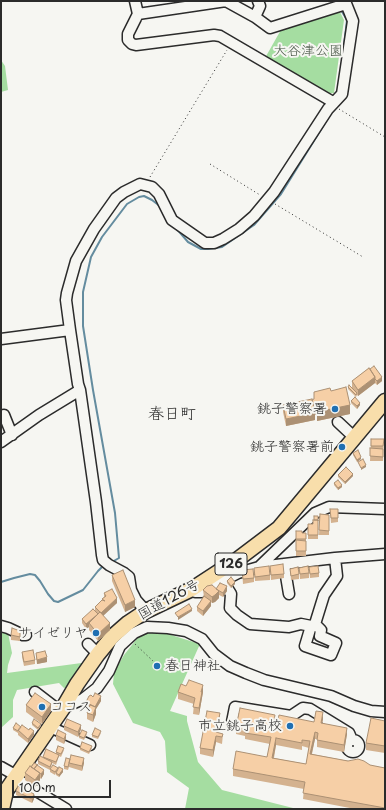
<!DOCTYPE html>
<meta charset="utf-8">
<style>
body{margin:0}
#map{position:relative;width:386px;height:810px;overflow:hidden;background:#f6f6f2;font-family:"Playpen Sans",sans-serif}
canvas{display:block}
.frame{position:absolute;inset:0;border:2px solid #2b2b2b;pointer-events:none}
.scale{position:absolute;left:12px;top:780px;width:99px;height:18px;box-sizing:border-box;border:2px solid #2b2b2b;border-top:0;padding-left:5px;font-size:12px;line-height:14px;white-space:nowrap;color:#2b2b2b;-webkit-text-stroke:3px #f6f6f2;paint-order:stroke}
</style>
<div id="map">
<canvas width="386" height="810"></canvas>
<div class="frame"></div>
<div class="scale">100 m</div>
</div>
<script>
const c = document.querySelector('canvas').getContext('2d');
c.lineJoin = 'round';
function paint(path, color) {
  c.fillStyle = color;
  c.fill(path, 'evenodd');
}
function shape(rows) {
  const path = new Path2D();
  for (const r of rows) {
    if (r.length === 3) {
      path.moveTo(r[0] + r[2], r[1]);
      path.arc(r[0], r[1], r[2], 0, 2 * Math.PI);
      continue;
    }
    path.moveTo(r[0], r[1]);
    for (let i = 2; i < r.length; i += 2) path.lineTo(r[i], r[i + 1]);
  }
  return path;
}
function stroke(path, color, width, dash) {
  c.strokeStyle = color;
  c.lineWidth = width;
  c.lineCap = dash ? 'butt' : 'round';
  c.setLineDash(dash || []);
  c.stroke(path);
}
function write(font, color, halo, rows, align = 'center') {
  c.font = font + ' "Playpen Sans","Klee One",sans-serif';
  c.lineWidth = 4;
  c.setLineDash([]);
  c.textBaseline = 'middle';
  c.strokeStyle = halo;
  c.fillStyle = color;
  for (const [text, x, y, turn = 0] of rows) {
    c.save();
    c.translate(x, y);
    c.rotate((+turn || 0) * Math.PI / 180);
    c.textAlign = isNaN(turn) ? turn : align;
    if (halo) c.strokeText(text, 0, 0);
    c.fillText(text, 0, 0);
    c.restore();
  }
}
const green = shape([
 [339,10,344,20,334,93,323,94,265,58,282,28],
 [1,60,5,66,8,90,1,92],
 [143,631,168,634,200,644,170,711,187,716,187,721,198,762,222,790,297,809,185,809,189,788,167,772,165,741,160,732,133,723,113,684,114,672,124,655],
 [1,632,8,633,12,653,8,665,7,673,89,662,71,686,64,688,59,683,17,690,13,700,13,717,1,728]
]);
const stream = shape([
 [341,70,347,20,341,10],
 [176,228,188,242,201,249,208,249,222,247,254,225,281,194,333,110],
 [112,562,119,558,115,513,93,390,83,326,83,292,91,257,102,237,127,204,139,197,144,196,152,200,161,207],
 [1,582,14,578,30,574,35,575,40,581,48,594,54,601,58,602,83,590,98,571,104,565]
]);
const path = shape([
 [382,1,385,3],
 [339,109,385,137],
 [210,164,260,195],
 [150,177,227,50],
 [275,204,363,257],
 [135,644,153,661]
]);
const minor = shape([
 [135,1,138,14,128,34,128,40,132,44,136,45,214,35,220,36,333,102],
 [138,14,226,1,255,17,270,28,346,4],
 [255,17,260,6,258,1],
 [1,339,70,330],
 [1,416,4,415,12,435],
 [338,422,355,438],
 [1,442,39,415,80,390],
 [284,564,289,594],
 [259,567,315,513,329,507,385,509],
 [221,581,226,586,231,594,230,608,237,615,250,624,289,627,301,624,311,626],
 [192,589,195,592,201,592,238,573,259,567,335,558,385,554],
 [146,611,136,600,131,590,129,577,124,573,109,565,103,560,102,555,96,502,80,390,78,384,70,330,66,300,67,293,76,261,94,229,116,198,124,192,140,184,152,187,159,194,172,220,205,243,214,243,223,239,239,229,254,216,274,192,328,109,342,94,353,21,345,1],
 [315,624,321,630,320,636,336,643,331,655,305,646,311,626,315,624,324,595,337,576,335,558],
 [1,626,8,628,23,635,26,635],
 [88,644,98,654],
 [35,692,61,712],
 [63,708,83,699,97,688,109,671,120,646,134,633,147,627,168,628,186,631,202,639,214,654,230,666,246,673,264,680,331,696,354,706,371,711,385,712],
 [232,722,235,707,291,716,303,708,310,709,349,733,352,740],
 [50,727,90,745],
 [353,746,6],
 [1,767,17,776],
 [15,778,66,809]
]);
const highway = shape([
 [2,809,6,791,63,708,77,684,98,654,112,637,128,623,146,611,192,589,238,559,279,528,385,401]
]);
const wall = shape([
 [369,368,382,381,377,385,375,383,358,396,357,395,356,397,348,389,348,387,352,388,352,381],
 [331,391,350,414,317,421,317,414,315,415,315,420,286,426,283,412,283,405,312,402,314,399],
 [351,401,360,405,357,409,351,403],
 [371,439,384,439,383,461,370,461],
 [353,453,361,459,357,462,353,455],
 [338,475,353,476,345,484,338,477],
 [334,483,342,487,338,490,334,485],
 [330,509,338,509,338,522,331,523],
 [320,514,329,515,329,535,319,535],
 [318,516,318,539,308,539,308,524,313,524,314,520],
 [296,531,302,533,306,533,306,556,296,556],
 [270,566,284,574,284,578,271,580],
 [309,567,319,573,319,577,310,578],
 [254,568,270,575,270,580,255,581],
 [299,568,309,573,309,578,300,579],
 [290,569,299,574,299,579,291,580],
 [242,570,254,578,254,582,243,584],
 [112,575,135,607,125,612,112,581],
 [227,581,235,584,231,588,227,583],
 [217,589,227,591,223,597,219,595,219,598,215,602,212,603,211,602,211,606,203,616,197,611,197,607,204,597,203,590],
 [104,593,117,603,103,615,110,630,98,641,89,630,89,627,86,629,82,623,82,619,95,611,95,607,102,600,102,599,104,597],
 [11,635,20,636,20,641,11,640],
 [22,652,35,660,35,664,24,666,22,657],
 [36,653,47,662,37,664,36,658],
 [178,692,203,692,199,715,193,714,194,704,178,699],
 [101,701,96,709,96,714,93,722,87,719,87,713,88,708,86,707,86,702],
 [26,705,51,711,42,724,26,712],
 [323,719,322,723,347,734,344,752,317,747,317,739,315,739,312,754,385,768,385,809,355,809,303,799,304,789,233,776,233,769,267,757,270,744,245,739,245,736,236,734,236,727,275,720,314,722],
 [276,745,302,750,302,746,309,748,306,764,274,758],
 [220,720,218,733,223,734,222,744,216,742,213,757,200,754,200,748],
 [385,721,385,753,366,750,366,743],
 [32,723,41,726,38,730,32,725],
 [64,726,81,729,78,737,64,730],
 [13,728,34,735,28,743,18,735,18,733,13,730],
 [101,733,98,739,92,737,92,735],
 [87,734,84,740,79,738,79,736],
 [56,735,66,738,64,744,56,740],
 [80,748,92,748,89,754,80,750],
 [64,750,61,757,59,756,56,765,52,763,52,764,50,770,38,764,38,761,43,758,43,757,56,753,56,752],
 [70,759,84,763,82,771,69,767,68,770,64,769,64,766],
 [50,769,58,770,63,772,59,777,56,775,56,773,55,775,50,772],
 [25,773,44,774,41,779,40,778,40,780,35,787,25,780],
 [16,791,34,799,32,803,16,795]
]);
const shadedWall = shape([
 [375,377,375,383,358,396,358,390],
 [382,377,382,381,377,385,377,381],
 [360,403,360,405,357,409,357,406],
 [317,405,350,405,350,414,317,421,317,414,315,415,315,420,286,426,286,419,314,413,314,406],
 [361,457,361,459,357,462,357,460],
 [366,465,366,467,361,470,361,468],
 [353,474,353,476,345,484,345,482],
 [342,485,342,487,338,490,338,488],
 [235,582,235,584,231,588,231,586],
 [227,586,227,591,223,597,223,593],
 [219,591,219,598,215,602,212,603,212,597],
 [117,598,117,603,101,618,101,613],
 [135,600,135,607,125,612,125,605],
 [211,601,211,606,203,616,203,611],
 [192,609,192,611,178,620,178,617],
 [98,614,98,619,89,623,89,627,86,629,86,624],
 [110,623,110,630,98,641,98,634],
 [47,657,47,662,37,664,37,660],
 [203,685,203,692,199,715,199,708,201,692],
 [101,696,101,701,96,709,96,714,93,722,93,715,95,707],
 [51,704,51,711,42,724,42,717],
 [323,712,323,719,321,730,321,723],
 [220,713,220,720,217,736,216,732],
 [81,725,81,729,78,737,78,732],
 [347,728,347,734,344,752,344,745],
 [34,731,34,735,28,743,28,739],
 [315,732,315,739,310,761,310,754],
 [66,734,66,738,64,744,64,739],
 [216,736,216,742,213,757,213,750],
 [276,738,276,745,272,765,272,758],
 [84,758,84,763,82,771,82,766],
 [63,769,63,772,59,777,59,775],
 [44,770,44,774,41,779,41,774],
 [40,773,40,780,35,787,35,780],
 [34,794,34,799,32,803,32,799]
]);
const building = shape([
 [374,366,382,377,377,381,375,379,375,377,370,369,374,366],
 [369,368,375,377,358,390,352,381,369,368],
 [349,385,357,393,356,395,348,387,349,385],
 [346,387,350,405,317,412,317,405,314,406,312,400,314,399,314,392,330,388,331,391,346,387],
 [355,397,360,403,357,406,351,401,355,397],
 [312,399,315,413,286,419,283,405,312,399],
 [371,439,384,439,383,446,371,446,371,439],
 [370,448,383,449,383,457,370,456,370,448],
 [358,450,361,457,357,460,353,453,358,450],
 [363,459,366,465,361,468,358,462,363,459],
 [346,467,353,474,345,482,338,475,346,467],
 [338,480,342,485,338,488,334,483,338,480],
 [330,509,338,509,338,518,331,518,330,509],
 [320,514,329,515,329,531,319,530,320,514],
 [314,516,318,516,318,521,318,520,314,520,314,516],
 [313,520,318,520,318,535,308,535,308,524,313,524,313,520],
 [296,531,302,531,302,533,306,533,306,539,296,539,296,531],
 [296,540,306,541,306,551,296,551,296,540],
 [283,564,284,574,271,575,270,566,283,564],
 [269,566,270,575,255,577,254,568,269,566],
 [308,566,309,573,300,574,299,568,308,566],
 [318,566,319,573,310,574,309,567,318,566],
 [298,567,299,574,291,576,290,569,298,567],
 [253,569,254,578,243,579,242,570,253,569],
 [123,570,135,600,125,605,112,575,123,570],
 [231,577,235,582,231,586,227,581,231,577],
 [220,583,227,586,223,593,216,589,220,583],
 [212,585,219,591,215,595,212,597,203,590,207,586,212,585],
 [112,589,117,598,101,613,95,607,102,600,105,601,102,599,106,596,104,593,112,589],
 [204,596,211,601,203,611,197,607,204,596],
 [189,604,192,609,178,617,175,613,189,604],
 [93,609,98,614,86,624,82,619,93,609],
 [100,612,110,623,98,634,89,623,100,612],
 [12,628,20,631,20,637,11,635,12,628],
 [33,650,35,660,24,662,22,652,33,650],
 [45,651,47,657,37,660,36,653,45,651],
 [189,680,203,685,201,692,202,692,199,708,193,707,195,698,178,692,181,684,186,686,189,680],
 [35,693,51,704,42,717,26,705,35,693],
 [95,693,101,696,95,707,86,702,89,696,91,695,93,697,95,693],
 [90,705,96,707,93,715,87,713,90,705],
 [240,708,275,715,274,720,278,720,279,715,314,722,316,711,323,712,321,723,347,728,344,745,317,740,318,733,315,732,310,754,348,761,358,759,364,761,370,765,385,768,385,808,303,793,305,782,233,769,236,751,267,757,271,737,245,733,246,729,236,727,240,708],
 [276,738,302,743,302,740,310,741,306,764,272,758,276,738],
 [207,711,220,713,216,732,223,734,222,737,216,736,213,750,200,748,207,711],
 [371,718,385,721,385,746,366,743,371,718],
 [34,719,41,724,38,728,32,723,34,719],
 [67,719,81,725,78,732,64,726,67,719],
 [16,723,21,727,18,731,13,728,16,723],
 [22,725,29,730,30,728,34,731,28,739,18,730,22,725],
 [95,728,101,731,98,737,92,735,95,728],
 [58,730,66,734,64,739,56,735,58,730],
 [82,730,87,732,84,738,79,736,82,730],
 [82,742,92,746,89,752,80,748,82,742],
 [58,746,64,748,61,754,56,752,58,746],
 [46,749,59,755,56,762,43,757,46,749],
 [71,755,84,758,82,766,69,763,71,755],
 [40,756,52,762,50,767,38,761,40,756],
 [66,758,70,759,68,767,64,766,66,758],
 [34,763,38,765,37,765,34,769,31,767,34,763],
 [37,765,44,770,41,774,34,769,37,765],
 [53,765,58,768,55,772,50,769,53,765],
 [30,766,40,773,35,780,25,773,30,766],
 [59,767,63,769,59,775,56,773,59,767],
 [18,786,34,794,32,799,16,791,18,786]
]);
const markers = [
 [335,409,4,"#1f6fb2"],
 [342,447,4,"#1f6fb2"],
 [96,633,4,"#1f6fb2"],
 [157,666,4,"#1f6fb2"],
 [42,707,4,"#1f6fb2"],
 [290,726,4,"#1f6fb2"]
];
const shields = [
 [231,564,32]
];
const shieldNames = [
 ["126",231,564]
];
const parkNames = [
 ["大谷津公園",308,51]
];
const poiNames = [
 ["銚子警察署",327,409],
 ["銚子警察署前",334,447],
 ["サイゼリヤ",88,633],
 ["春日神社",165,666,"left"],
 ["ココス",50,707,"left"],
 ["市立銚子高校",282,726]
];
const streetNames = [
 ["国道126号",169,600,-29]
];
const quarterNames = [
 ["春日町",172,415]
];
paint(green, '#a5dda1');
stroke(stream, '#648c9f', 2);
stroke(minor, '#2b2b2b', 13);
stroke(highway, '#2b2b2b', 17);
stroke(path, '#2b2b2b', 1, [1, 3]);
stroke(minor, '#f6f6f2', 10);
stroke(highway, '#f8deab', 14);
paint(wall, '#d4b28f');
paint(shadedWall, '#ac9174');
paint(building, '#f6cfa6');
stroke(building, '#ac9174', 1);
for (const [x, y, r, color] of markers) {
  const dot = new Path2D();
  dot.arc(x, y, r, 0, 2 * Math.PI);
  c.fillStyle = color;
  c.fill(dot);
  stroke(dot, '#f6f6f2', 1.5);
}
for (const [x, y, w] of shields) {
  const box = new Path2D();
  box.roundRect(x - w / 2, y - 11, w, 22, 3);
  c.fillStyle = '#f6f6f2';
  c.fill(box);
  stroke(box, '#2b2b2b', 1);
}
write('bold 13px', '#2b2b2b', null, shieldNames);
write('14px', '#4a5848', '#f6f6f2', parkNames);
write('14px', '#2b2b2b', '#f6f6f2', poiNames, 'right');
write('14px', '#2b2b2b', '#f6f6f2', streetNames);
write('16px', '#2b2b2b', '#f6f6f2', quarterNames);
</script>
